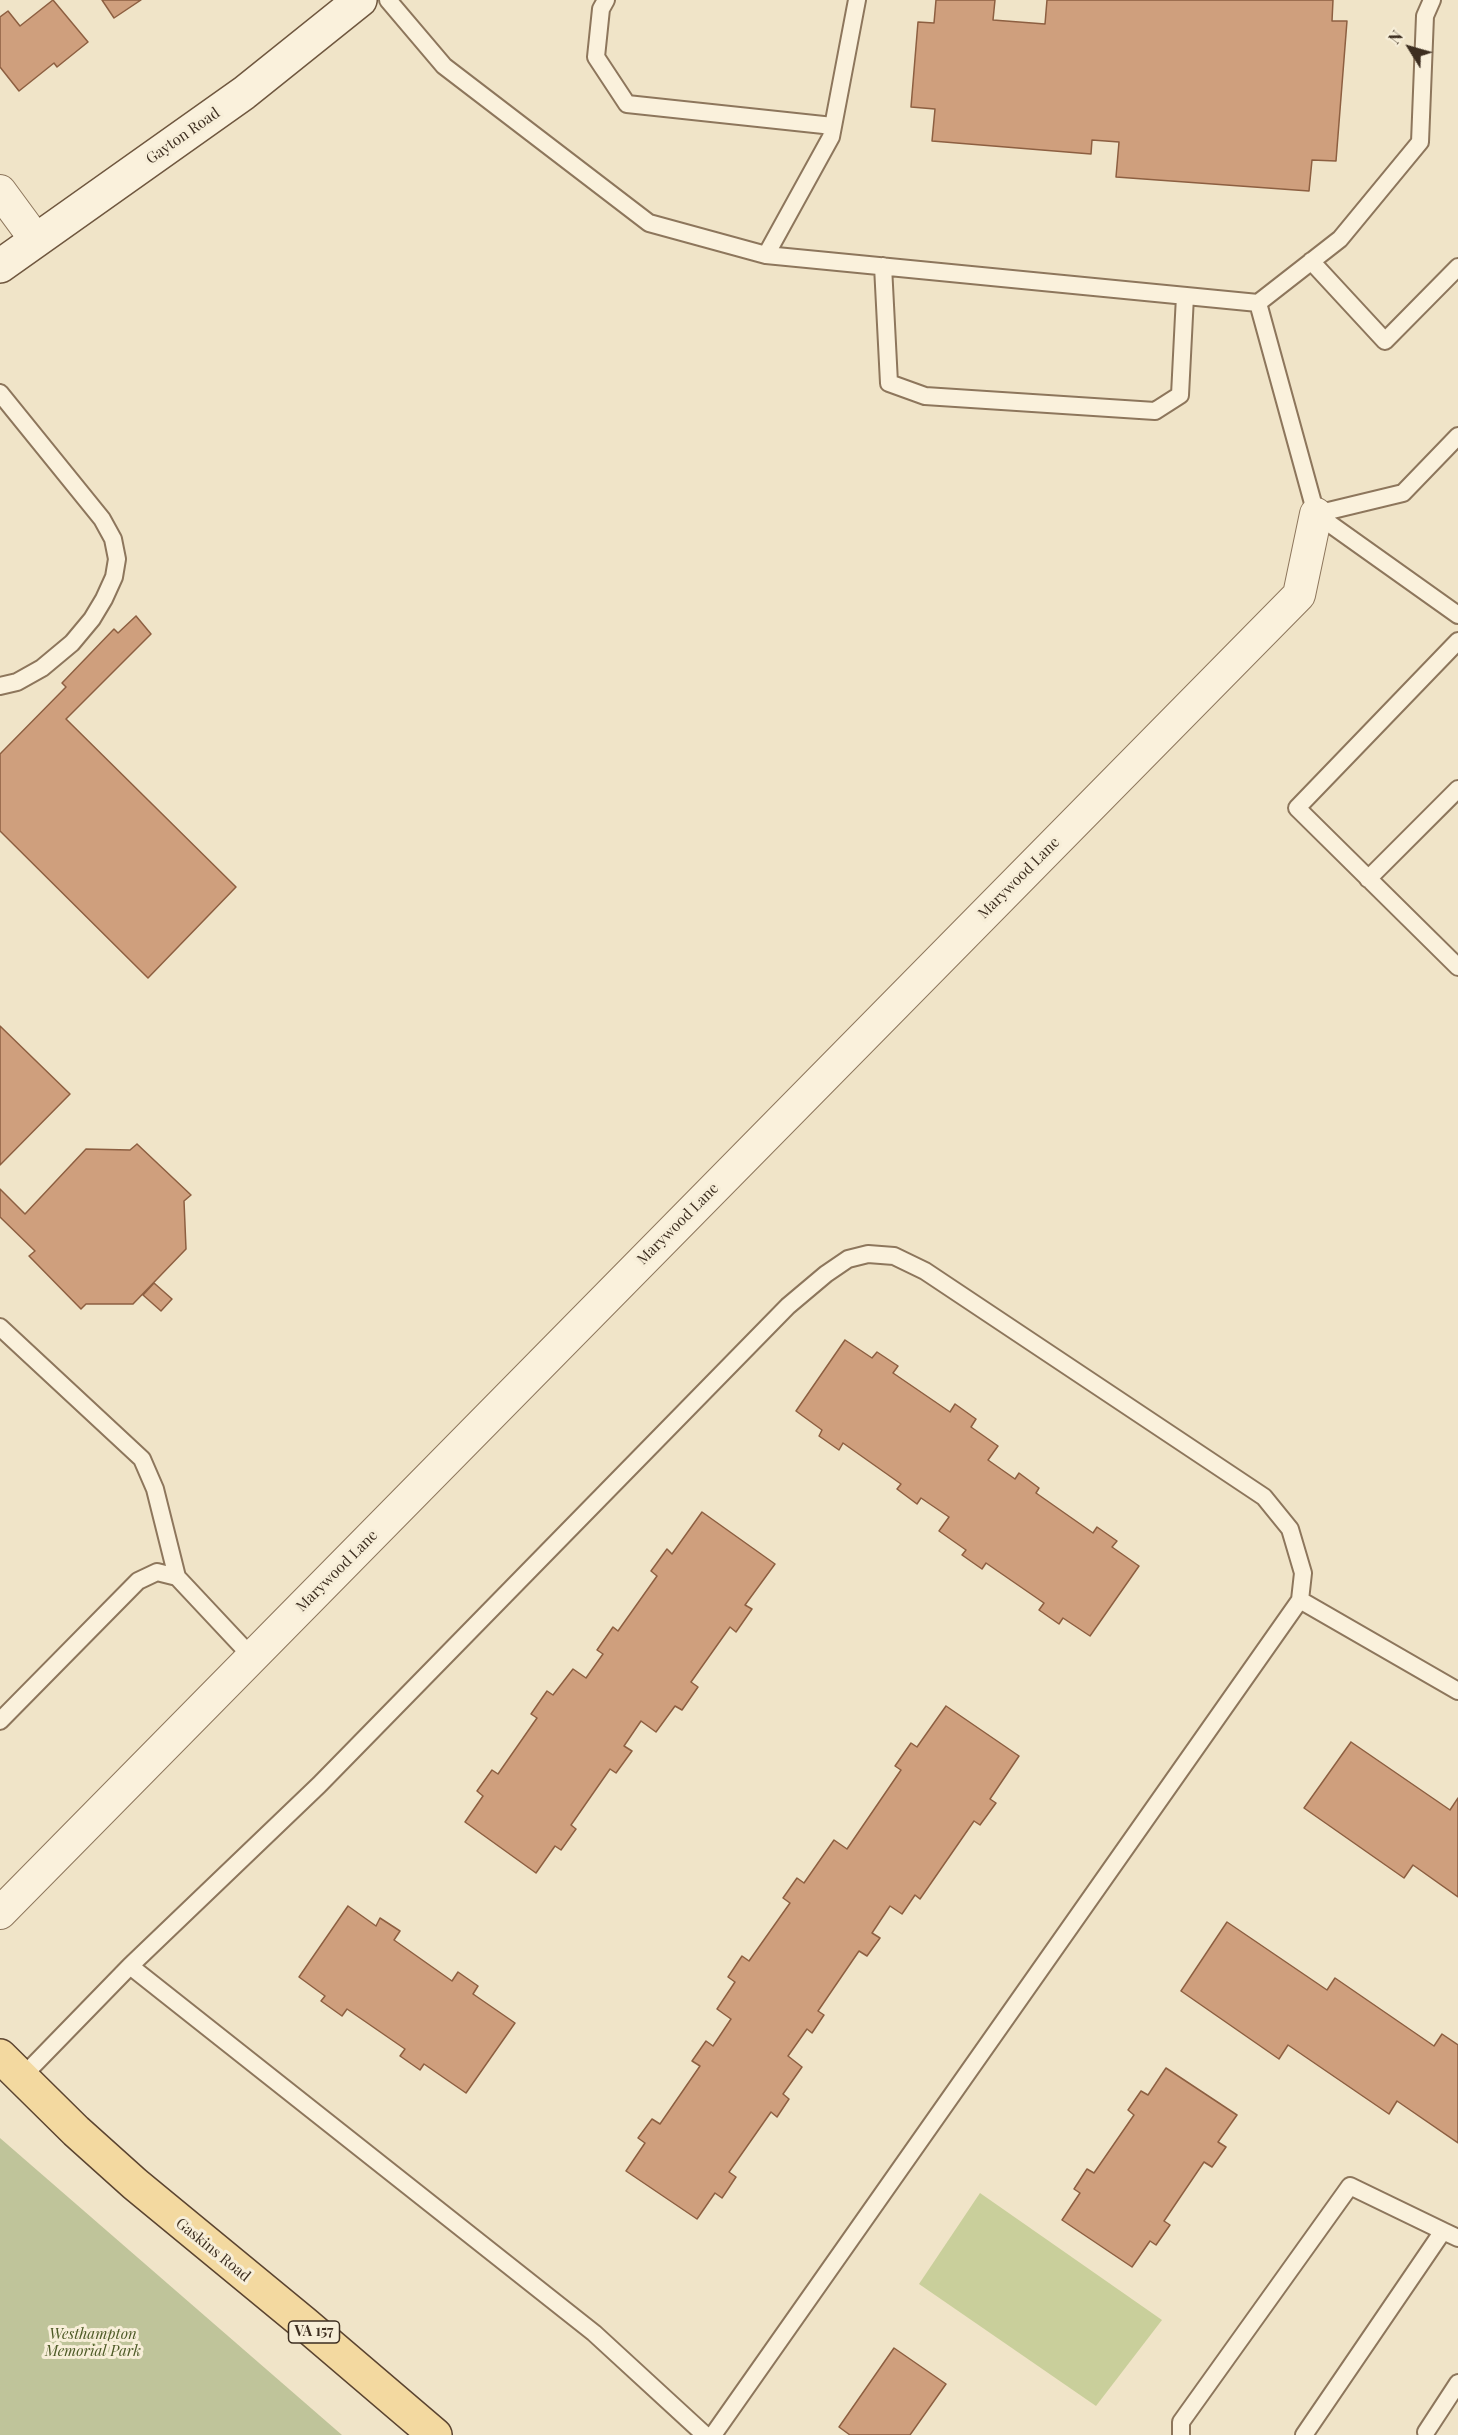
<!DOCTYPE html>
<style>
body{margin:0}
#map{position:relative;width:1458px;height:2435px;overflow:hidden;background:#f0e4c8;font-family:"Playfair Display",serif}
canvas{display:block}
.north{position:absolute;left:1380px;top:18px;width:60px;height:60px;-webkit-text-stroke:4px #f7eed8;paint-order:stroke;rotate:307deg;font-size:16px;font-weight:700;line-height:24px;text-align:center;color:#3d2e20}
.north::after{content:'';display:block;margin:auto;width:21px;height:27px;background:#3d2e20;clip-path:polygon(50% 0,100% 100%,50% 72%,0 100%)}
</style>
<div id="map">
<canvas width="1458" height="2435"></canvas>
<div class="north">N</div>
</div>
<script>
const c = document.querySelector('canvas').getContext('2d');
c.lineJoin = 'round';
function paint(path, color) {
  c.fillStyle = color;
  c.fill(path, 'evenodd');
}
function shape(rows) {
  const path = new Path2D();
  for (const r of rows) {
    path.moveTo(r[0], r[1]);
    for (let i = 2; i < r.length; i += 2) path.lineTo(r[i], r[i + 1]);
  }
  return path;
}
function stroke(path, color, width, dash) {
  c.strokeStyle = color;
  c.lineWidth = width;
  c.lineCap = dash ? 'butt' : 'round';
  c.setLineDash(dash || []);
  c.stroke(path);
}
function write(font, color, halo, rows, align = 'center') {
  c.font = font + ' "Playfair Display",serif';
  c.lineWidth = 6;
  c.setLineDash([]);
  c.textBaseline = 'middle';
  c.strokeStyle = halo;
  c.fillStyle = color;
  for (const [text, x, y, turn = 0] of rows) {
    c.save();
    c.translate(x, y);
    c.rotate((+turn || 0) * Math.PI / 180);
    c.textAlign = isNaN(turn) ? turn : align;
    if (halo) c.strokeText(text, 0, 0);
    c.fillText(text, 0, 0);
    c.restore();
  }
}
const green = shape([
 [980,2193,1162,2320,1096,2406,919,2284]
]);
const cemetery = shape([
 [0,2138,342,2435,0,2435]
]);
const building = shape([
 [53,0,88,42,57,67,54,63,19,91,0,67,0,17,8,11,20,26,53,0],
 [102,0,141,0,114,18,102,0],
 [936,0,995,0,993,20,1045,24,1047,0,1333,0,1332,21,1347,21,1336,161,1312,160,1309,191,1116,177,1119,142,1092,140,1091,154,932,141,935,109,911,107,918,22,934,23,936,0],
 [136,616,151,634,66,719,236,887,148,978,0,831,0,754,66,687,62,683,114,629,118,633,136,616],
 [0,1026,70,1094,0,1165,0,1026],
 [137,1144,191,1195,184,1201,186,1249,133,1304,86,1304,81,1309,29,1256,35,1251,0,1217,0,1189,25,1214,86,1149,130,1150,137,1144],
 [154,1283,172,1299,161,1311,143,1295,154,1283],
 [845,1340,872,1358,877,1352,898,1366,893,1373,950,1412,955,1404,976,1419,971,1427,998,1446,988,1460,1015,1479,1019,1473,1039,1488,1036,1493,1093,1533,1097,1527,1117,1541,1112,1547,1139,1566,1090,1636,1063,1618,1059,1624,1039,1610,1044,1603,986,1563,982,1569,962,1555,966,1550,939,1531,949,1517,921,1498,917,1504,897,1489,901,1484,843,1443,839,1450,819,1436,822,1430,796,1411,845,1340],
 [702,1512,775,1564,745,1605,752,1609,736,1632,730,1627,691,1682,698,1687,682,1710,675,1706,656,1732,641,1721,624,1746,632,1751,616,1773,610,1769,571,1825,576,1829,561,1850,555,1846,536,1873,465,1822,483,1796,477,1791,492,1770,498,1774,537,1718,531,1714,547,1691,553,1695,573,1669,586,1678,603,1654,597,1650,613,1627,618,1631,657,1576,651,1571,667,1549,672,1554,702,1512],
 [946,1706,1019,1756,990,1799,996,1803,980,1825,974,1821,920,1899,915,1895,902,1914,890,1906,872,1933,880,1938,867,1956,859,1951,818,2011,824,2015,812,2033,807,2029,788,2056,802,2067,783,2094,789,2099,777,2117,771,2112,729,2172,736,2177,722,2198,715,2193,697,2219,626,2171,645,2143,638,2138,652,2119,660,2124,700,2066,692,2061,706,2041,713,2046,731,2019,717,2009,735,1982,728,1977,742,1956,749,1961,790,1903,783,1898,797,1878,804,1883,834,1840,847,1849,901,1770,895,1766,911,1743,917,1747,946,1706],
 [1351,1742,1450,1810,1458,1798,1458,1897,1413,1865,1404,1878,1304,1808,1351,1742],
 [348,1906,376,1926,380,1918,400,1931,394,1940,452,1981,458,1972,478,1986,473,1994,515,2023,466,2093,424,2064,420,2070,400,2056,405,2049,347,2009,342,2016,321,2001,325,1996,299,1977,348,1906],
 [1227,1922,1327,1990,1335,1978,1434,2046,1442,2034,1458,2045,1458,2143,1397,2101,1389,2114,1288,2045,1279,2059,1181,1991,1227,1922],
 [1166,2068,1237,2115,1218,2142,1226,2147,1212,2167,1204,2162,1164,2221,1170,2225,1156,2245,1150,2241,1132,2267,1062,2220,1080,2193,1074,2189,1087,2169,1094,2173,1134,2115,1128,2110,1141,2091,1148,2095,1166,2068],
 [894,2348,946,2384,910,2435,850,2435,839,2427,894,2348]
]);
const lane = shape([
 [388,0,444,66,649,223,766,255,1258,303,1316,514,1458,615],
 [606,0,601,9,596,57,627,104,833,126],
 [766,255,831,137,857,0],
 [1311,261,1385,341,1458,267],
 [883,266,889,383,925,396,1155,411,1180,395,1185,296],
 [1258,303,1340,239,1420,142,1425,16,1432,0],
 [0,393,102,519,113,539,117,559,114,577,104,599,92,619,72,643,42,668,17,682,0,686],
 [1316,514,1403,493,1458,436],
 [1458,641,1297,808,1458,967],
 [1368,879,1458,789],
 [0,1327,142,1459,155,1489,177,1577],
 [1300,1600,1458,1691],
 [0,1721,138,1581,157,1572,177,1577,252,1657],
 [130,1966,594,2333,705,2435],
 [22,2077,130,1966,319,1785,788,1306,826,1274,848,1259,868,1254,894,1256,925,1271,1264,1497,1290,1529,1303,1573,1300,1600,713,2435],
 [1443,2231,1458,2238],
 [1426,2432,1458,2383],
 [1181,2435,1181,2422,1350,2186,1443,2231,1304,2435]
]);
const street = shape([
 [0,191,36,240],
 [0,1913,1299,595,1316,514]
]);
const secondary = shape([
 [0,266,244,93,360,0]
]);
const primary = shape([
 [0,2056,76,2131,135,2184,305,2324,435,2435]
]);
const shields = [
 [314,2332,51]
];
const shieldNames = [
 ["VA 157",314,2332]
];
const streetNames = [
 ["Gayton Road",183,136,-35],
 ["Marywood Lane",1019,878,-45],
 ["Marywood Lane",678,1224,-45],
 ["Marywood Lane",337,1571,-45],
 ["Gaskins Road",213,2250,39]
];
const parkNames = [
 ["Westhampton",93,2334],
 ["Memorial Park",93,2351]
];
paint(green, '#c9cf9b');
paint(cemetery, '#bfc49a');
paint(building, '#cf9f7d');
stroke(building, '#8d5f41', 1.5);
stroke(lane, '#8d765c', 20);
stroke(street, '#8d765c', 34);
stroke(secondary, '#6f573f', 36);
stroke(primary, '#5b4430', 36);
stroke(lane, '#faf1dc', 16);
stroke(street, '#faf1dc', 32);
stroke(secondary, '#faf1dc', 33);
stroke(primary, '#f3d9a0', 33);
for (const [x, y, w] of shields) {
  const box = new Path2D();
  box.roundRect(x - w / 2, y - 11, w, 22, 4.5);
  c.fillStyle = '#f7eed8';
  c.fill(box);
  stroke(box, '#3d2e20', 1.5);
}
write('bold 14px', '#3d2e20', null, shieldNames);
write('15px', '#3d2e20', '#f7eed8', streetNames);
write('italic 15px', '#4d5a26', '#f7eed8', parkNames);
</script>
